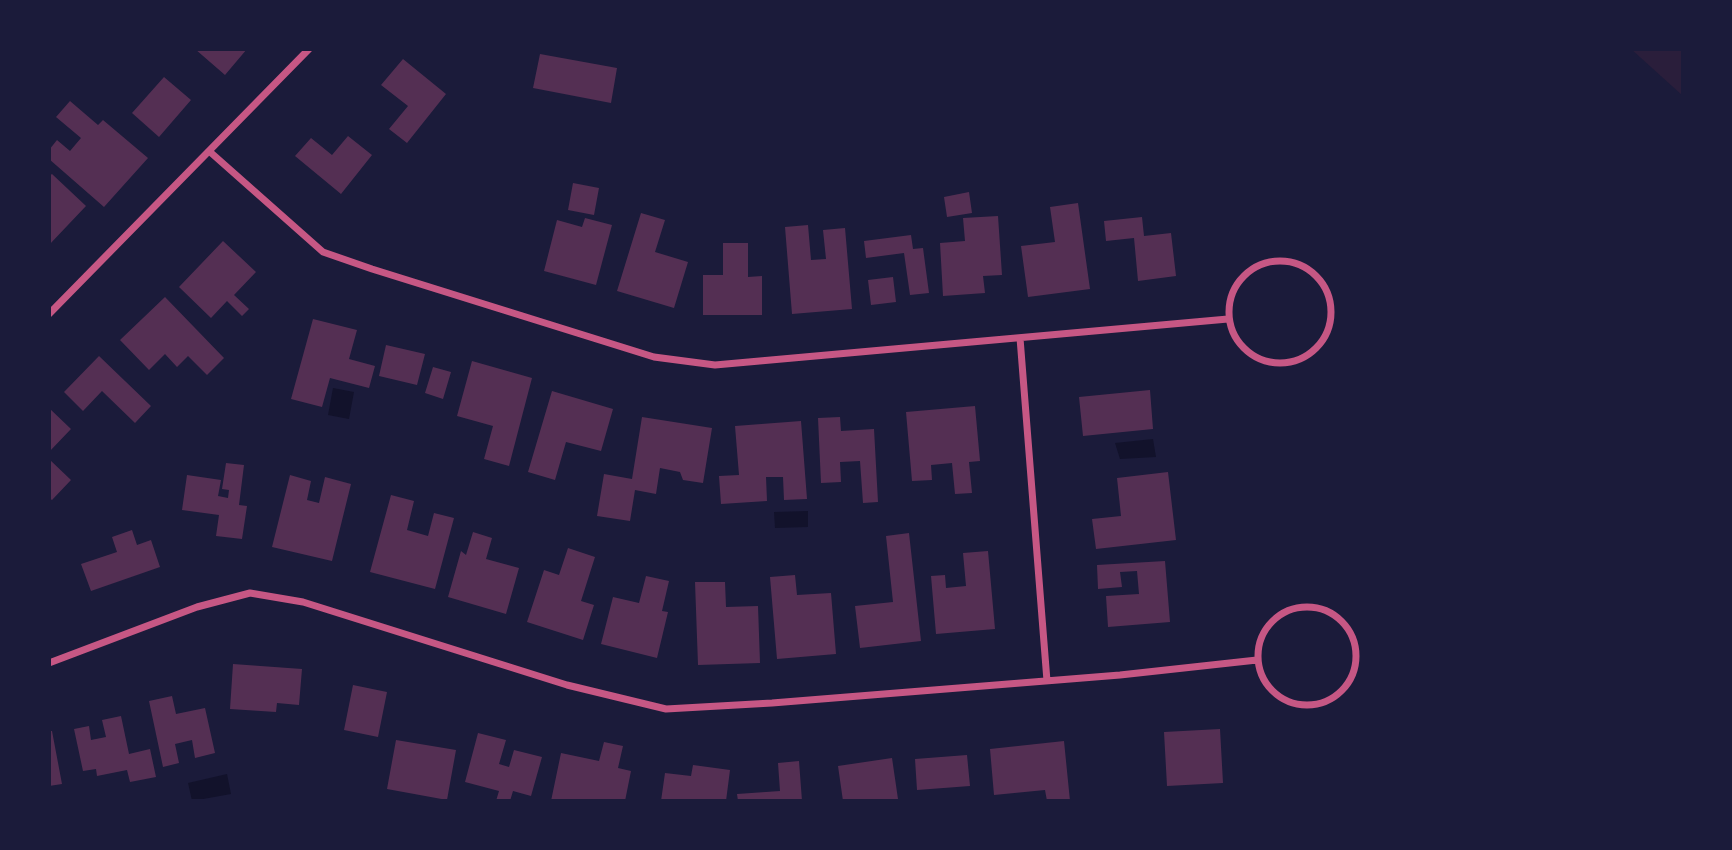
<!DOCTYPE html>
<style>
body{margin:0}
#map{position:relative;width:1732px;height:850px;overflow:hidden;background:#1b1b3a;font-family:"PT Sans",sans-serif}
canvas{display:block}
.frame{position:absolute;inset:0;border:51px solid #1b1b3a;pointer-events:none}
</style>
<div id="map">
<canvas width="1732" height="850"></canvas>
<div class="frame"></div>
</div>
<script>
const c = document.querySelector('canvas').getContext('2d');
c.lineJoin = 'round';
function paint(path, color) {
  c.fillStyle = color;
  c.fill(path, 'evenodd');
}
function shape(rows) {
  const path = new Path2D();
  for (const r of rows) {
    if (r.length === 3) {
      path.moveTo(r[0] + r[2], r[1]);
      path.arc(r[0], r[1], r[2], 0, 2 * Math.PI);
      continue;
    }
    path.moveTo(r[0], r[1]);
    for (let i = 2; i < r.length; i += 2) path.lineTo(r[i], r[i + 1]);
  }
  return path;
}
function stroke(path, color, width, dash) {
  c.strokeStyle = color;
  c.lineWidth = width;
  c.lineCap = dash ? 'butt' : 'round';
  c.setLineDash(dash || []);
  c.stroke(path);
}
const green = shape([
 [1631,49,1683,49,1683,96]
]);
const water = shape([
 [333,388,354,392,349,419,328,415],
 [1153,439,1156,457,1120,459,1115,443],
 [808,511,808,527,775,528,774,512],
 [227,774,231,794,192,801,188,783]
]);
const building = shape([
 [195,49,247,49,225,75],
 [540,54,617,68,611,103,533,88],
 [403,59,446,94,407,143,389,129,408,106,381,85],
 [164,77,191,100,159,137,132,113],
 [70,101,98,125,103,120,148,158,104,207,49,159,49,150,57,140,70,151,81,138,56,117],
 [348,136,372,155,341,194,295,156,311,138,332,155],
 [52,174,86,206,49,245,49,176],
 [573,183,599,188,594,215,568,210],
 [969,192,972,213,947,217,944,197],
 [1078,203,1090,289,1028,297,1021,246,1055,242,1050,207],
 [641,213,665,220,655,252,688,262,674,308,617,291],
 [998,216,1002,275,983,276,985,293,943,296,940,243,965,241,963,218],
 [1142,217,1144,236,1171,233,1176,276,1138,281,1134,238,1106,241,1104,221],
 [585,218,612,225,596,285,544,271,557,220,582,227],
 [808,225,811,260,826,259,823,230,845,228,852,309,792,314,785,227],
 [911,235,913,249,923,248,929,293,910,295,904,253,866,258,864,241],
 [223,241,256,272,234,295,249,309,242,316,227,301,211,318,179,287],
 [723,243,748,243,748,277,762,276,762,315,703,315,703,275,723,275],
 [893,277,896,302,871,305,868,280],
 [165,297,224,358,207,375,188,356,177,367,165,354,149,370,120,340],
 [313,319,357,330,349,359,375,366,369,388,330,378,322,407,291,399],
 [386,345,425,354,417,385,379,376],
 [99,356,151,406,135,423,102,391,83,411,64,392],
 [472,361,532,378,509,466,484,459,493,426,457,416],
 [433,367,451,372,443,399,425,393],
 [1150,390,1153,429,1083,436,1079,397],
 [552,391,613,409,601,451,566,442,555,480,528,472],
 [975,406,980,461,969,462,972,493,955,494,952,463,931,465,932,480,912,481,906,412],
 [49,408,71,429,49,452],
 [642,417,712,428,703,483,683,480,680,472,660,468,656,494,635,490,630,521,597,516,604,474,632,479],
 [840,417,841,431,874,429,878,502,863,503,860,461,840,462,841,482,821,483,818,418],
 [801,421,807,499,784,500,783,477,766,477,767,501,721,504,719,476,739,475,735,426],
 [49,459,71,480,52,500,49,498],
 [226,463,244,465,239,505,247,506,242,539,216,536,219,515,182,510,187,475,221,480,218,496,228,498,229,490,222,489],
 [1168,472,1176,540,1096,549,1092,519,1121,516,1117,478],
 [290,475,311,481,307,500,319,503,325,477,351,484,332,561,272,547],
 [391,495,414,501,407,530,428,536,434,513,454,518,435,589,370,572],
 [132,530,137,545,151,540,160,567,91,591,81,564,117,552,112,537],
 [473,532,492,538,486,559,519,568,506,614,448,597,461,551,466,555],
 [909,533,921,641,860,648,855,606,893,602,886,536],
 [568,548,595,557,581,601,594,605,583,640,527,622,544,570,559,575],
 [988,551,995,629,936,634,931,576,945,575,946,588,966,586,963,553],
 [1165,561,1170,622,1108,627,1106,596,1139,594,1137,571,1120,572,1122,587,1098,589,1097,565],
 [795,575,797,595,831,593,836,654,777,659,770,577],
 [646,576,669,581,662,611,668,612,657,658,601,644,613,597,639,603],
 [695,582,725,582,726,607,758,606,760,663,698,665],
 [233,664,302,669,299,705,277,703,276,712,230,709],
 [353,685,387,692,378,737,344,730],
 [172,696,176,714,205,708,215,753,195,758,192,740,175,744,179,763,163,767,149,701],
 [121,716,129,754,150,749,156,777,130,782,127,770,97,776,96,769,83,771,74,729,89,726,91,740,106,737,102,720],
 [1220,729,1223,783,1167,786,1164,732],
 [49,731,52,731,62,784,49,786],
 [478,733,506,740,499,764,509,767,514,750,542,757,531,796,513,791,510,801,496,801,499,791,465,782],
 [396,740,456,750,447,800,387,789],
 [1064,741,1070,801,1047,801,1045,790,994,795,990,749],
 [604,742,623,746,618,768,631,771,625,801,551,801,561,753,599,761],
 [967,755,970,786,917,790,915,759],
 [892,758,898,799,843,801,838,766],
 [799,761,802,801,738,801,737,794,780,791,778,763],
 [693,765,730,770,726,801,661,801,665,773,691,776]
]);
const minor = shape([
 [209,151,323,252,372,269,654,357,715,365,1228,319],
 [1280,312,51],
 [49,314,309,49],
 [1020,338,1047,681],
 [1307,656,49],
 [49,663,197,607,250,593,303,602,567,685,666,709,772,703,1120,675,1257,660]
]);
paint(green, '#2a1e3b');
paint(water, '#12122b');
paint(building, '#542f53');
stroke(minor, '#c65784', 7);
</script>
